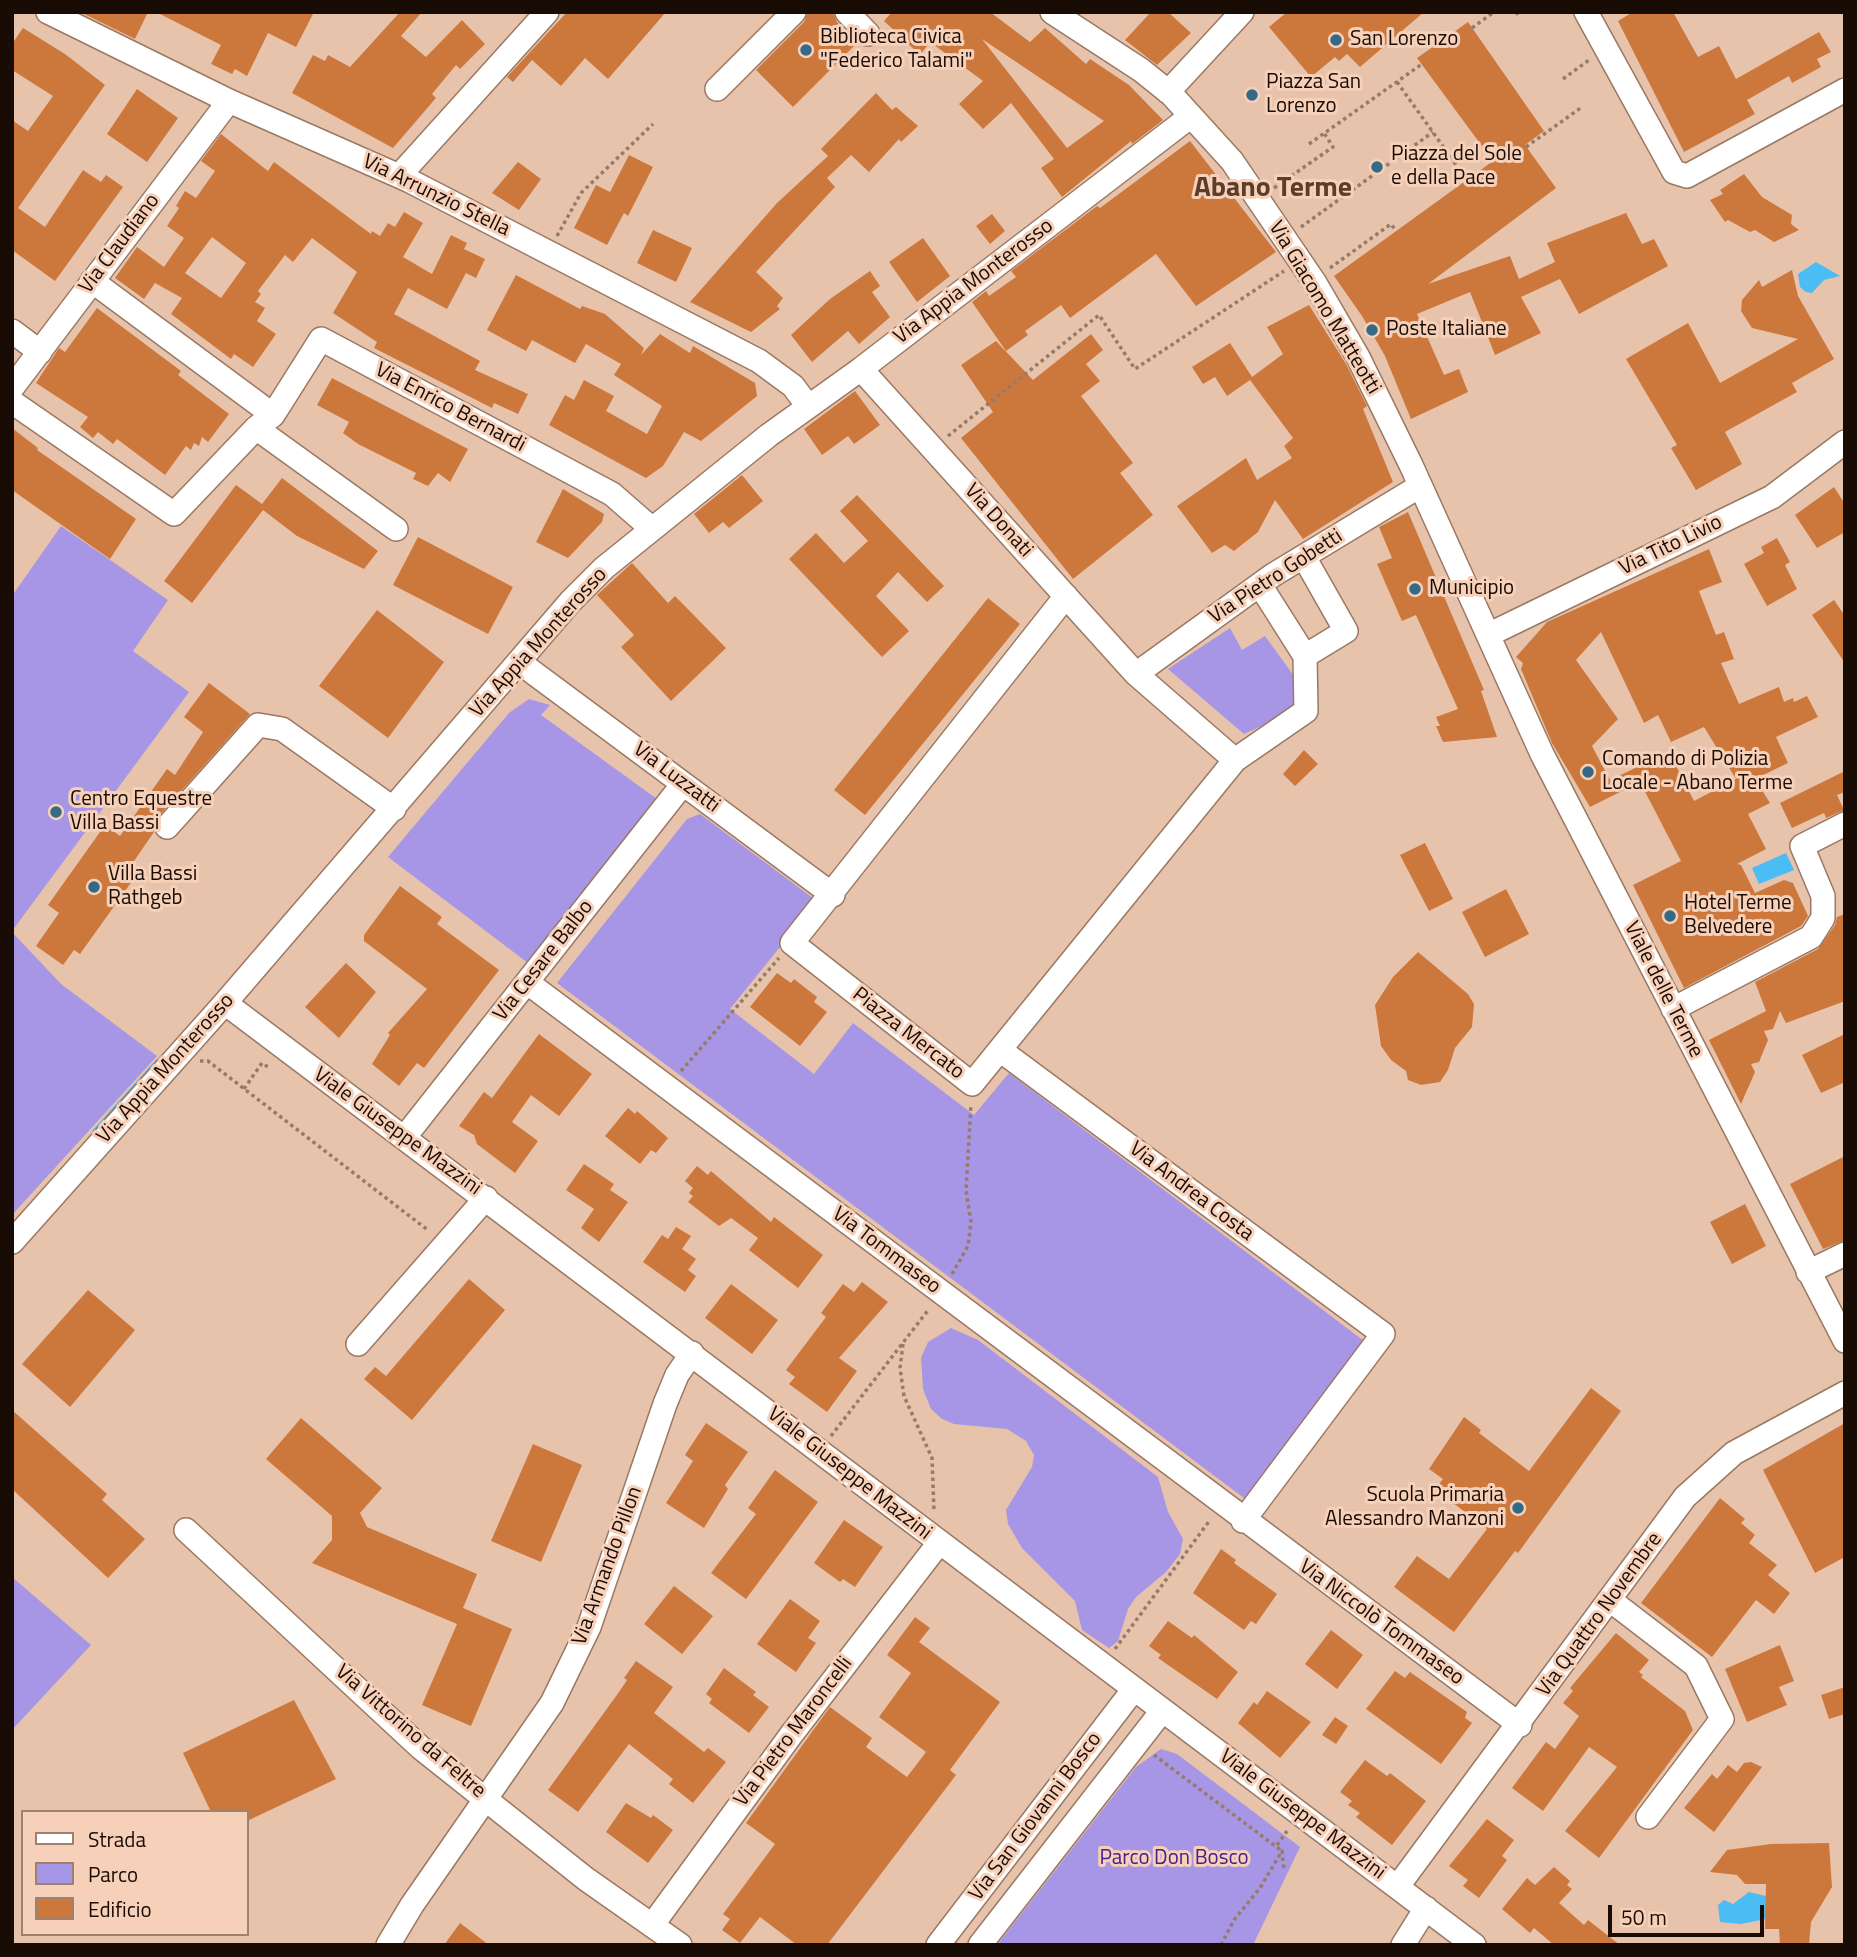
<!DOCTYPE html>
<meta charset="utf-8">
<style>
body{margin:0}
#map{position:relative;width:1857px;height:1957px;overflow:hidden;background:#e8c3ac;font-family:"Titillium Web",sans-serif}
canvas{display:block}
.frame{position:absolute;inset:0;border:14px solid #190c05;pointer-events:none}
.legend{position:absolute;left:21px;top:1810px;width:228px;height:126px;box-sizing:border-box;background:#f6d0b9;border:2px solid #9e8271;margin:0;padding:9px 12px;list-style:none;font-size:21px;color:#190c05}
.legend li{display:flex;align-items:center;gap:14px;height:35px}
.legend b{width:35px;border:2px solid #9e8271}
.scale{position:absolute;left:1608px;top:1905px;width:156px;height:32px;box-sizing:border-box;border:4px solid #190c05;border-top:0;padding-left:9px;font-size:21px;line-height:24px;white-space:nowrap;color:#190c05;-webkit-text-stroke:5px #f6d0b9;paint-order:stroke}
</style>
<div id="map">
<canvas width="1857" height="1957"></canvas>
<div class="frame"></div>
<ul class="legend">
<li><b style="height:9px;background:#fff"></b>Strada</li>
<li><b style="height:19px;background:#a795e5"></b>Parco</li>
<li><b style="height:19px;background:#cc783c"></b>Edificio</li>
</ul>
<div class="scale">50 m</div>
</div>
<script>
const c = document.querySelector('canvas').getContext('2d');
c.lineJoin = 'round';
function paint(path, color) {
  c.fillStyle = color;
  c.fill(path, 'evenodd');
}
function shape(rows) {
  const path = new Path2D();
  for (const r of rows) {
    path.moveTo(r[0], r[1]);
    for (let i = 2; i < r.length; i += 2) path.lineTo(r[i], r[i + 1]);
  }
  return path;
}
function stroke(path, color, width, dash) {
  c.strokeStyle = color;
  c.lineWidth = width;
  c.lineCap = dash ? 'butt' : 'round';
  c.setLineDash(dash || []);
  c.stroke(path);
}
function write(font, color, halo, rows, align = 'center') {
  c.font = font + ' "Titillium Web",sans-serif';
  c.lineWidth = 6;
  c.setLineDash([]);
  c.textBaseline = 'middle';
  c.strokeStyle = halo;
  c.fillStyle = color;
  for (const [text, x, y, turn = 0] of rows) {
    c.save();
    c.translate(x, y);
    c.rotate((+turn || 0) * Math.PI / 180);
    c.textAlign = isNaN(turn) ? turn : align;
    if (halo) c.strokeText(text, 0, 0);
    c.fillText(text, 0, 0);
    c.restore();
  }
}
const green = shape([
 [61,526,168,600,133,651,189,692,12,931,12,596],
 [1230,628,1242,650,1265,636,1302,687,1301,708,1244,734,1168,669],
 [529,699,550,705,541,715,657,799,528,963,388,857,509,713],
 [700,814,817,901,730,1009,814,1074,853,1023,974,1115,1009,1073,1368,1344,1248,1501,557,983,687,819],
 [12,932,61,984,157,1056,12,1215],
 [951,1328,978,1340,1158,1477,1168,1512,1183,1539,1180,1554,1166,1572,1136,1597,1128,1609,1118,1641,1109,1648,1082,1630,1075,1601,1022,1548,1008,1524,1006,1510,1032,1467,1034,1455,1026,1441,1007,1429,954,1424,942,1419,931,1409,923,1389,921,1358,928,1342],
 [12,1577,91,1645,12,1730],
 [1161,1749,1177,1754,1300,1847,1253,1945,997,1945,1136,1767]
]);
const water = shape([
 [1816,262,1840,276,1824,280,1812,293,1806,292,1800,287,1798,274],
 [1786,853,1794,870,1759,884,1752,868],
 [1749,1892,1766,1896,1766,1919,1741,1924,1720,1922,1718,1905,1724,1900,1733,1904]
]);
const stream = shape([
 [95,1132,158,1062]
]);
const building = shape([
 [80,12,148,12,135,39],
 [156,12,314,12,296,47,268,33,247,76,235,69,232,74,211,64,221,45],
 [400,12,422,12,401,36,426,57,462,20,485,44,460,69,456,65,432,94,436,98,393,148,292,93,313,55,325,61,328,55,350,67],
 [567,12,666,12,608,79,585,58,561,86,532,60,513,82,507,77],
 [808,12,833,12,837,22,857,43,793,107,756,70,804,22],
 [892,12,990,12,1030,42,1045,28,1086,64,1090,59,1129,85,1163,120,1132,144,1131,141,1062,197,1041,168,1054,159,1011,103,983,129,959,104,983,81,930,42,920,55,884,21],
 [982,39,1104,121,1067,148],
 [1151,12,1168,12,1191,33,1157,65,1125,40],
 [1287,12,1424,12,1360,67,1347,54,1339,61,1335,57,1311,77,1269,27],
 [1633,12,1673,12,1698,57,1719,46,1736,79,1819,32,1831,52,1817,59,1821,67,1792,83,1789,76,1747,100,1755,114,1684,152,1618,21],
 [1468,22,1544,131,1525,145,1556,188,1428,284,1510,256,1519,279,1555,262,1547,243,1626,213,1642,244,1654,239,1668,266,1579,314,1560,279,1521,297,1541,333,1495,355,1470,292,1417,314,1444,375,1459,369,1468,392,1411,419,1385,356,1362,316,1334,276,1493,161,1417,58],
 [23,28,65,54,105,85,18,208,45,227,83,170,101,182,106,175,123,187,55,281,12,250,12,120,28,131,53,96,12,70,12,44],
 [137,89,178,118,147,162,107,134],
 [876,93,892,110,896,107,918,126,901,142,899,139,869,172,851,155,827,178,835,187,756,272,783,298,777,306,780,309,751,332,690,302,777,203,828,156,821,149],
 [221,134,268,171,274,162,371,234,372,231,380,236,388,223,395,227,404,212,423,223,403,257,432,274,451,235,467,243,464,249,485,259,476,278,466,273,447,309,408,288,394,314,480,361,475,370,528,394,518,414,494,403,492,408,374,348,377,342,333,313,357,272,312,238,293,262,285,255,258,291,261,294,255,302,265,308,257,321,276,334,253,367,234,354,231,359,171,314,182,298,155,283,144,299,115,278,137,247,164,267,184,238,167,226,179,208,176,206,185,191,196,198,215,171,201,161],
 [212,237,246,263,221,298,185,273],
 [1190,141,1276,252,1196,306,1156,254,1070,318,1061,305,1025,331,1028,335,1006,351,972,302,986,291,989,296,1016,277,1011,271,1097,206,1100,208],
 [629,155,653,167,628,216,624,213,607,245,574,228,596,185,610,192],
 [518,162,541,179,519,210,492,193],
 [1744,174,1762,197,1792,215,1791,224,1799,230,1774,242,1755,230,1750,232,1728,220,1725,222,1710,200,1723,194,1720,190],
 [992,214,1005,231,990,244,976,226],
 [653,230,692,248,676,282,637,263],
 [923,238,950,276,917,302,889,262],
 [1792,270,1798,296,1834,359,1792,383,1797,392,1725,432,1742,464,1696,490,1671,448,1677,445,1626,359,1688,323,1720,383,1798,339,1752,328,1741,311,1742,300,1759,280,1762,287],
 [870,271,880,286,872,292,890,317,859,344,848,331,812,362,791,335,830,299],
 [516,275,580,309,582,306,605,314,644,348,641,355,660,334,690,353,693,346,755,383,757,396,701,441,684,432,663,466,646,478,549,425,565,395,574,400,584,380,614,396,606,411,647,434,662,406,614,375,621,364,586,344,575,363,532,340,526,351,487,330],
 [1309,305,1346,364,1367,406,1363,409,1393,482,1303,539,1275,500,1258,532,1234,551,1225,545,1212,553,1177,506,1246,458,1257,480,1292,458,1284,446,1293,438,1250,380,1227,396,1215,377,1203,384,1192,367,1230,343,1252,377,1283,354,1267,327],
 [97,308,181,371,178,375,229,414,208,442,202,437,199,446,194,443,191,450,186,446,165,475,117,439,113,444,98,432,93,438,80,427,88,417,36,383,59,348,65,352],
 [1091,334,1103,350,1086,364,1100,381,1081,396,1133,463,1120,473,1153,515,1073,579,961,438,993,412,961,365,996,341,1033,380],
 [332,378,468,449,450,482,438,473,428,486,413,479,416,473,358,444,343,433,349,422,317,405],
 [855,391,880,425,854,444,848,436,822,455,804,429],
 [12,428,38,448,37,450,136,519,110,559,12,490],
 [742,475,763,501,729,528,723,522,709,533,694,514],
 [282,478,378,551,364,569,297,536,263,510,192,603,164,581,236,485,262,504],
 [1834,487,1845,504,1845,532,1817,548,1795,515],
 [563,489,604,514,602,522,568,558,536,542],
 [857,495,944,586,927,602,898,572,876,596,909,631,882,657,789,559,816,533,844,563,868,541,840,511],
 [1408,512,1484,690,1481,691,1497,737,1443,742,1436,726,1440,726,1436,717,1458,709,1416,615,1402,621,1377,564,1392,558,1379,527],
 [418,537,513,587,488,634,393,585],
 [1777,538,1790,562,1785,565,1797,589,1767,606,1744,564,1764,553,1761,547],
 [1709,549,1722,582,1699,591,1716,635,1724,632,1734,659,1721,663,1739,704,1779,687,1784,702,1793,698,1794,702,1807,696,1818,717,1776,737,1788,763,1755,779,1770,803,1748,814,1766,849,1737,864,1741,865,1755,893,1784,880,1793,883,1808,916,1801,926,1684,988,1633,885,1681,861,1640,782,1590,807,1552,743,1521,669,1523,663,1516,657,1547,622],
 [1601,632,1644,723,1658,715,1671,742,1704,727,1736,779,1694,801,1669,752,1610,780,1592,746,1618,719,1576,660],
 [632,563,668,603,675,596,726,648,671,701,621,647,634,635,597,595],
 [988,598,1020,624,865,815,834,790],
 [1834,600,1845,616,1845,663,1812,615],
 [377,610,444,662,388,738,319,686],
 [209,683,250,714,157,818,154,832,132,864,140,870,80,954,74,950,63,965,36,946,59,913,48,905,105,825,120,836,167,769,175,775,203,732,184,717],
 [1304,750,1318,764,1295,786,1283,774],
 [1845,771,1845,792,1837,795,1844,810,1826,818,1824,813,1792,828,1780,803],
 [1425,843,1453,899,1429,911,1400,855],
 [400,886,442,917,437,924,499,970,424,1068,417,1063,399,1086,372,1064,390,1035,388,1033,427,989,364,941,364,935],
 [1506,889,1529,934,1485,957,1462,912],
 [1845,914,1845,1001,1786,1023,1780,1011,1773,1029,1764,1031,1768,1040,1759,1062,1751,1064,1755,1072,1741,1104,1709,1040,1766,1011,1755,982,1818,949,1835,925,1837,917],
 [1418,952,1468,994,1474,1004,1472,1027,1455,1048,1448,1070,1440,1082,1421,1085,1408,1080,1406,1071,1391,1060,1381,1046,1375,1005,1393,977],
 [346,963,376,992,339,1038,305,1007],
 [777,973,791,983,794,979,817,997,814,1002,827,1012,800,1046,750,1007],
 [539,1034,592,1074,559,1116,531,1095,512,1122,538,1141,515,1173,477,1144,474,1135,459,1126,484,1092,492,1098],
 [1845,1034,1845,1082,1821,1093,1802,1055],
 [628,1108,635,1114,637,1111,668,1138,656,1153,651,1150,640,1164,605,1136],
 [1845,1156,1845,1240,1823,1249,1790,1184],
 [584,1164,614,1184,610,1190,628,1202,599,1242,581,1228,594,1209,566,1190],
 [697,1166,708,1175,711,1171,771,1222,774,1217,823,1255,798,1288,749,1250,758,1238,731,1218,719,1226,688,1202,693,1196,689,1193,693,1188,685,1181],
 [1745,1204,1766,1246,1732,1264,1710,1222],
 [676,1227,691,1236,682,1249,696,1259,688,1270,696,1276,685,1292,643,1262,662,1235,668,1239],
 [469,1279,505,1310,412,1420,364,1379,375,1367,386,1376],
 [862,1282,888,1302,839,1358,857,1371,827,1412,789,1384,795,1377,786,1370,826,1317,821,1313,843,1284,854,1292],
 [731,1284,778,1320,752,1354,705,1318],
 [88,1290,135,1330,70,1407,22,1364],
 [1591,1388,1621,1411,1518,1553,1515,1551,1454,1632,1394,1587,1417,1556,1449,1579,1487,1529,1435,1489,1443,1479,1429,1469,1464,1417,1481,1430,1479,1433,1529,1471],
 [12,1410,107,1494,102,1500,145,1539,108,1578,12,1489],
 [301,1418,382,1488,360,1513,367,1527,477,1574,463,1608,512,1629,471,1726,422,1705,457,1624,312,1563,332,1540,332,1516,266,1459],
 [706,1423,748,1452,725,1485,728,1489,704,1528,666,1503,693,1461,685,1455],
 [1845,1423,1845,1557,1815,1573,1763,1470],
 [533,1444,582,1465,541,1562,491,1541],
 [775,1470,818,1502,746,1599,711,1573,756,1514,748,1508],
 [1720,1498,1745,1519,1741,1523,1755,1535,1749,1543,1777,1565,1768,1575,1790,1593,1774,1614,1756,1600,1712,1657,1641,1603],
 [844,1520,883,1547,855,1587,843,1579,840,1582,814,1563],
 [1221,1549,1236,1560,1234,1563,1277,1594,1256,1624,1251,1621,1244,1630,1193,1593],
 [674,1586,713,1616,682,1654,644,1624],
 [790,1599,820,1621,808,1638,816,1643,796,1672,757,1644],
 [915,1617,930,1628,919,1642,1000,1702,950,1770,956,1775,827,1945,797,1945,760,1917,740,1943,722,1930,730,1919,723,1914,775,1844,746,1823,830,1707,872,1738,866,1747,907,1777,926,1752,879,1717,911,1673,887,1655],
 [1168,1621,1192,1638,1194,1635,1238,1672,1217,1699,1158,1658,1161,1655,1149,1646],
 [1331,1630,1363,1655,1337,1689,1305,1664],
 [1616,1633,1649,1660,1639,1672,1643,1675,1641,1677,1685,1711,1693,1730,1599,1858,1565,1831,1617,1767,1589,1747,1543,1811,1512,1788,1546,1742,1555,1749,1579,1716,1563,1703,1573,1691,1570,1688],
 [1780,1645,1794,1681,1779,1687,1787,1705,1747,1722,1725,1669],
 [636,1661,673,1687,654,1713,704,1752,708,1748,726,1762,693,1803,669,1784,673,1779,629,1744,578,1812,548,1790,619,1692,627,1680,624,1678],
 [724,1668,756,1692,753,1695,769,1707,749,1733,709,1703,712,1699,706,1694],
 [1395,1671,1405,1678,1410,1672,1467,1712,1465,1718,1472,1723,1441,1764,1366,1709],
 [1845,1687,1845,1714,1829,1719,1821,1695],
 [1267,1691,1311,1722,1280,1758,1238,1723,1254,1702,1257,1705],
 [294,1700,336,1779,247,1821,247,1812,211,1812,183,1753],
 [1335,1717,1348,1726,1336,1744,1322,1735],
 [1365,1760,1387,1776,1390,1773,1426,1801,1392,1845,1356,1817,1360,1813,1348,1805,1352,1801,1340,1792],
 [1751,1762,1762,1767,1714,1832,1684,1808,1712,1774,1717,1779,1728,1765,1737,1772,1744,1763],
 [626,1803,651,1818,653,1815,673,1830,648,1863,606,1832],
 [1487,1819,1514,1840,1502,1856,1507,1860,1479,1898,1463,1886,1468,1880,1449,1866],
 [1829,1843,1832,1887,1811,1922,1809,1945,1780,1945,1779,1929,1765,1929,1766,1884,1745,1884,1737,1875,1710,1872,1727,1850,1771,1844],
 [1554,1867,1570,1881,1567,1885,1572,1889,1559,1903,1584,1925,1588,1920,1620,1945,1554,1945,1534,1928,1530,1933,1502,1909,1527,1878,1535,1885],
 [460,1923,489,1945,444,1945]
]);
const path = shape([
 [1516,12,1519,16],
 [1472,28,1494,12],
 [1563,79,1589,60],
 [1397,82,1467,180],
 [1309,144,1422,64],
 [1526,147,1582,107],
 [1274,188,1333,147,1324,133],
 [1301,227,1433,132],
 [557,236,581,193,653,124],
 [1330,268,1391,224,1396,231],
 [948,436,1099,315,1135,369,1284,271],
 [200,1061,208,1061,429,1231],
 [681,1071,779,958],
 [244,1089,262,1063,268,1067],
 [952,1274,968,1246,971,1222,966,1191,971,1104],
 [903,1344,900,1368,904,1396,932,1458,934,1511],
 [831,1436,929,1309],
 [1115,1649,1210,1520],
 [1154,1755,1282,1851],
 [1277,1845,1287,1831],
 [1221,1945,1234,1920,1260,1888,1282,1851,1284,1871]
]);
const minor = shape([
 [48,12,229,101,408,180,759,361,793,386,808,406],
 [847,12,868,34],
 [1052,12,1141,70,1171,94,1232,161,1315,283,1358,357,1411,465,1542,754,1845,1341],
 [1586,12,1674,172,1687,176,1845,90],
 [717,89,794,12],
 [1168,92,1242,12],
 [399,176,547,12],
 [92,281,273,415],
 [12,331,40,352],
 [861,369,933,449,1108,643,1136,674,1235,760,972,1084,792,943,1066,596],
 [12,388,229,101],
 [12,402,174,514,256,428,273,415,321,339,612,494,651,528],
 [256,428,396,529],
 [1260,585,1305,656,1346,631,1304,557],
 [1488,635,1772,497,1845,442],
 [519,662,833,895],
 [1136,674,1273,575,1420,486],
 [1235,760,1306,711,1305,656],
 [167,827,258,725,282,729,394,809],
 [528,983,1520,1725],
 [225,1003,1474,1945],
 [1673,1009,1811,937,1823,918,1823,896,1802,846,1845,824],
 [1000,1050,1383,1334,1243,1521],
 [404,1138,683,784],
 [12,1242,225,1003,570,602,604,568,769,435,861,369,1191,116],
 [1808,1272,1845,1254],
 [358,1344,486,1198],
 [186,1530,421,1748,586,1879,680,1945],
 [1610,1600,1696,1666,1722,1719,1648,1817],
 [1398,1886,1685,1497,1734,1453,1845,1393],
 [653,1924,791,1735,939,1543],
 [388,1945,412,1905,552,1703,589,1627,665,1404,677,1375,692,1353],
 [938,1945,1134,1689],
 [980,1945,1162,1711],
 [1403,1945,1426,1908]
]);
const markers = [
 [1336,40,7,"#356a86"],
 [806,50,7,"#356a86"],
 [1252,95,7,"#356a86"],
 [1377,167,7,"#356a86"],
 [1372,330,7,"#356a86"],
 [1415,589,7,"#356a86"],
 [1588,772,7,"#356a86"],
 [56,812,7,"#356a86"],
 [94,887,7,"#356a86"],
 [1670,916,7,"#356a86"],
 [1518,1508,7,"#356a86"]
];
const poiNames = [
 ["Biblioteca Civica",820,38],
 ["\"Federico Talami\"",820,62],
 ["San Lorenzo",1350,40],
 ["Piazza San",1266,83],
 ["Lorenzo",1266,107],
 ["Piazza del Sole",1391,155],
 ["e della Pace",1391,179],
 ["Poste Italiane",1386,330],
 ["Municipio",1429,589],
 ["Comando di Polizia",1602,760],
 ["Locale - Abano Terme",1602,784],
 ["Centro Equestre",70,800],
 ["Villa Bassi",70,824],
 ["Villa Bassi",108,875],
 ["Rathgeb",108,899],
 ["Hotel Terme",1684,904],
 ["Belvedere",1684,928],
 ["Scuola Primaria",1504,1496,"right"],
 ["Alessandro Manzoni",1504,1520,"right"]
];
const streetNames = [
 ["Via Arrunzio Stella",436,196,26],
 ["Via Claudiano",120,244,-53],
 ["Via Appia Monterosso",974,282,-37],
 ["Via Giacomo Matteotti",1324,308,59],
 ["Via Enrico Bernardi",450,408,28],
 ["Via Donati",998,521,48],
 ["Via Tito Livio",1671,546,-26],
 ["Via Pietro Gobetti",1276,577,-33],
 ["Via Appia Monterosso",539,643,-48],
 ["Via Luzzatti",676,778,37],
 ["Via Cesare Balbo",544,961,-52],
 ["Viale delle Terme",1663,990,63],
 ["Piazza Mercato",908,1034,38],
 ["Via Appia Monterosso",166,1069,-48],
 ["Viale Giuseppe Mazzini",397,1132,36],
 ["Via Andrea Costa",1191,1192,37],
 ["Via Tommaseo",886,1251,37],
 ["Viale Giuseppe Mazzini",849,1474,38],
 ["Via Armando Pillon",608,1566,-70],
 ["Via Quattro Novembre",1600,1615,-54],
 ["Via Niccolò Tommaseo",1381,1623,36],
 ["Via Vittorino da Feltre",410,1732,41],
 ["Via Pietro Maroncelli",794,1732,-53],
 ["Viale Giuseppe Mazzini",1302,1815,37],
 ["Via San Giovanni Bosco",1036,1817,-53]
];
const parkNames = [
 ["Parco Don Bosco",1174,1859]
];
const districtNames = [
 ["Abano Terme",1273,189]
];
paint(green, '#a795e5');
paint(water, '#4bbcf4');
stroke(stream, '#4bbcf4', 6);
paint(building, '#cc783c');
stroke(minor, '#9a7862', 26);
stroke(path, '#967b6a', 3.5, [3.5, 3.5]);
stroke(minor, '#fff', 23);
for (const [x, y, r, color] of markers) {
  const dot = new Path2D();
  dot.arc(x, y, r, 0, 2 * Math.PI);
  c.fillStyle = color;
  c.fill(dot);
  stroke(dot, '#f6d0b9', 2.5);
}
write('21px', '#190c05', '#f6d0b9', poiNames, 'left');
write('21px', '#190c05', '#f6d0b9', streetNames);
write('21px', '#472188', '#f6d0b9', parkNames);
write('bold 28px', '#5b3d29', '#f6d0b9', districtNames);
</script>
